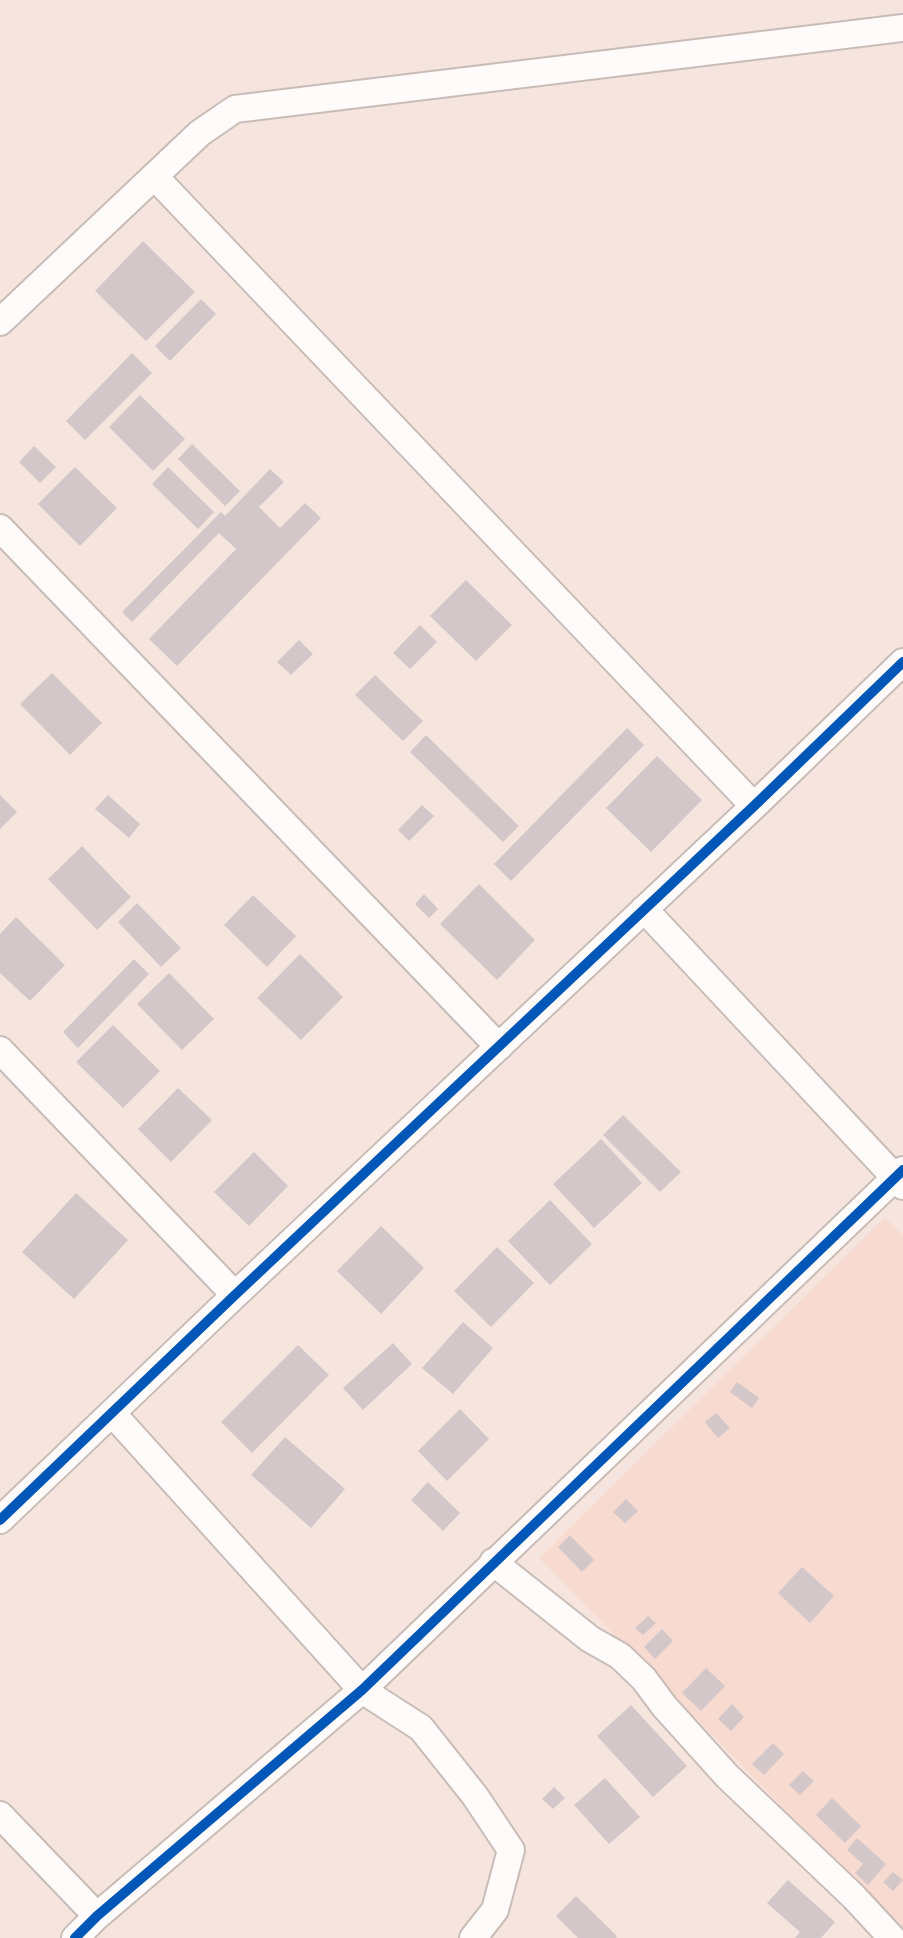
<!DOCTYPE html>
<style>
body{margin:0}
canvas{display:block;background:#f6e5df}
</style>
<canvas width="903" height="1938"></canvas>
<script>
const c = document.querySelector('canvas').getContext('2d');
c.lineJoin = 'round';
function paint(path, color) {
  c.fillStyle = color;
  c.fill(path, 'evenodd');
}
function shape(rows) {
  const path = new Path2D();
  for (const r of rows) {
    path.moveTo(r[0], r[1]);
    for (let i = 2; i < r.length; i += 2) path.lineTo(r[i], r[i + 1]);
  }
  return path;
}
function stroke(path, color, width, dash) {
  c.strokeStyle = color;
  c.lineWidth = width;
  c.lineCap = dash ? 'butt' : 'round';
  c.setLineDash(dash || []);
  c.stroke(path);
}
const built = shape([
 [885,1217,903,1235,903,1931,539,1558]
]);
const building = shape([
 [143,241,195,292,146,341,95,291],
 [201,299,216,314,170,361,155,346],
 [132,353,152,373,85,440,66,421],
 [140,395,185,439,153,471,109,427],
 [192,444,240,491,225,506,178,459],
 [34,446,56,467,40,483,19,462],
 [75,467,117,508,80,546,38,504],
 [168,467,214,512,198,529,152,484],
 [270,469,284,482,259,507,280,528,305,503,321,518,177,666,149,639,236,549,219,533,132,622,122,612,221,512,225,516],
 [466,580,512,625,476,661,430,616],
 [420,625,437,642,410,669,393,653],
 [299,640,313,654,291,675,277,662],
 [52,673,102,723,70,755,20,704],
 [375,675,423,721,403,741,355,695],
 [627,728,644,745,511,881,494,864],
 [426,735,519,826,503,842,410,752],
 [657,756,702,800,651,852,606,808],
 [0,795,17,812,0,829],
 [108,795,140,824,129,838,95,809],
 [422,805,434,816,409,841,398,830],
 [82,846,131,897,97,930,48,879],
 [479,884,535,940,497,980,440,924],
 [424,894,438,909,429,918,415,904],
 [253,895,296,936,267,967,224,925],
 [137,903,181,948,161,967,118,922],
 [16,917,65,965,30,1001,0,973,0,934],
 [300,954,343,997,301,1040,257,998],
 [134,959,149,974,78,1048,63,1032],
 [169,973,214,1019,182,1050,137,1004],
 [113,1025,160,1071,123,1108,76,1062],
 [178,1088,212,1120,171,1162,138,1129],
 [623,1115,681,1172,660,1192,603,1135],
 [601,1139,642,1183,594,1228,553,1184],
 [254,1152,288,1186,249,1226,214,1192],
 [76,1193,128,1240,74,1299,22,1252],
 [550,1200,592,1244,550,1285,508,1241],
 [381,1226,424,1268,381,1314,337,1271],
 [497,1247,534,1283,491,1327,454,1291],
 [463,1322,493,1348,453,1394,422,1368],
 [393,1343,412,1364,363,1410,343,1388],
 [298,1345,329,1375,252,1453,221,1422],
 [737,1382,759,1398,752,1408,730,1392],
 [460,1409,489,1439,447,1481,418,1451],
 [716,1413,730,1428,718,1438,705,1422],
 [285,1437,345,1489,311,1528,251,1475],
 [428,1482,460,1513,443,1531,411,1500],
 [626,1499,638,1511,625,1523,613,1512],
 [570,1535,594,1560,582,1572,558,1547],
 [802,1567,834,1596,810,1623,778,1593],
 [648,1616,656,1623,643,1635,635,1628],
 [662,1629,673,1641,655,1659,644,1647],
 [706,1668,725,1686,701,1711,682,1693],
 [732,1704,744,1717,731,1731,718,1719],
 [631,1705,687,1766,653,1797,597,1736],
 [773,1743,784,1754,764,1775,752,1764],
 [803,1771,814,1781,800,1795,789,1785],
 [605,1778,640,1817,609,1844,574,1805],
 [554,1787,565,1798,553,1809,542,1799],
 [832,1798,861,1826,845,1843,816,1815],
 [857,1838,886,1864,868,1885,855,1873,863,1864,847,1850],
 [893,1872,903,1880,893,1891,883,1882],
 [788,1880,835,1922,821,1938,795,1938,800,1932,767,1903],
 [576,1896,617,1936,616,1938,578,1938,556,1916]
]);
const street = shape([
 [155,177,754,806],
 [0,322,200,133,235,109,903,28],
 [0,528,499,1047],
 [644,909,903,1186],
 [0,1050,235,1295],
 [112,1413,362,1690,421,1728,475,1796,511,1850,495,1910,473,1938],
 [0,1520,235,1295,754,806,903,662],
 [493,1562,590,1639,620,1656,644,1679,664,1706,727,1776,854,1897,892,1938],
 [0,1815,97,1916],
 [75,1938,97,1916,362,1690,903,1170]
]);
const cycleway = shape([
 [0,1520,235,1295,754,806,903,662],
 [75,1938,97,1916,362,1690,903,1170]
]);
paint(built, '#f7dbd1');
paint(building, '#d4c7c9');
stroke(street, '#c9bcb7', 30);
stroke(street, '#fefbfa', 26);
stroke(cycleway, '#0057b8', 10);
</script>
